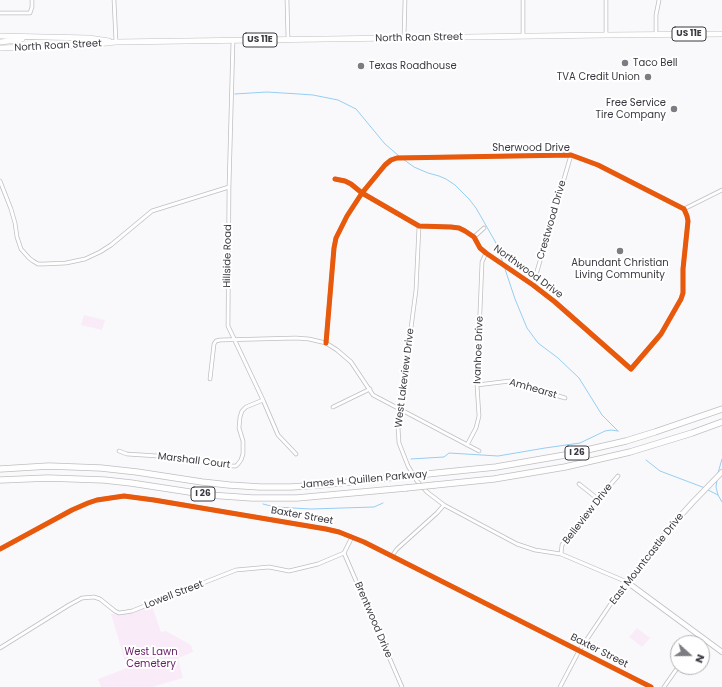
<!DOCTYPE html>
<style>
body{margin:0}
#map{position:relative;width:722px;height:687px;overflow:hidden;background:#f9f9fb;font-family:Poppins,sans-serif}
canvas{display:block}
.north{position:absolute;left:670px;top:635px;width:40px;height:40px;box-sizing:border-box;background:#fff;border:1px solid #b0b0b3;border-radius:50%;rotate:111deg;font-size:11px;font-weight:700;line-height:16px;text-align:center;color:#393941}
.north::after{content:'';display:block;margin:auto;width:14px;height:18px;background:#7c7c82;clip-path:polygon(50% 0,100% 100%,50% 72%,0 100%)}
</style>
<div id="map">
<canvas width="722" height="687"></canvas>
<div class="north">N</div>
</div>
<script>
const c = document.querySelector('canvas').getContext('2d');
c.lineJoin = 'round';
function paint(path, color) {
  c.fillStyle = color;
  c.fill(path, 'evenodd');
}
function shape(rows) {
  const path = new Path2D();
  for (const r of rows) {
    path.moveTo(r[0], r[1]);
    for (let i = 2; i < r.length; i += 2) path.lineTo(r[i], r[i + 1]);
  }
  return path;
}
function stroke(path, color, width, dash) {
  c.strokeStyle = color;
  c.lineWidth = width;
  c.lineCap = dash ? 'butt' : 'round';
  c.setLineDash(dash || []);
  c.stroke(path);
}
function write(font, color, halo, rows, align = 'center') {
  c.font = font + ' Poppins,sans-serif';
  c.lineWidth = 4;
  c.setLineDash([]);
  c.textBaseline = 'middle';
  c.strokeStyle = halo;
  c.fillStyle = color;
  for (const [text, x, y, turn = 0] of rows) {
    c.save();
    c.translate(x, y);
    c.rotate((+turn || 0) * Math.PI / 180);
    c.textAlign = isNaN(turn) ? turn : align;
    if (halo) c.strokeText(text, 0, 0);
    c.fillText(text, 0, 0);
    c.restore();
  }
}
const green = shape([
 [84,315,105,320,102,330,81,325],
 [152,605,161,632,166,631,191,645,193,652,178,658,183,678,152,687,101,687,98,679,127,668,111,614,126,614],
 [637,628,650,638,642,647,629,637]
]);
const stream = shape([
 [235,94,267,92,299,94,313,95,338,100,356,109,385,144,399,156],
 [403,159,414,167,428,173,439,176,446,179,455,185,469,199,476,208,496,243,503,263],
 [504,266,515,299,527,328,538,343,558,358,579,378,602,415,618,431],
 [411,459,444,457,449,453,498,456,545,448,580,443,605,431,611,430,618,431],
 [646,460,660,471,705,488],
 [718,473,722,459],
 [717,480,716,487,718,495,722,502],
 [708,490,718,495],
 [263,504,275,507,311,509,374,507,383,503]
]);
const street = shape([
 [114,0,116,42],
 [287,0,288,39],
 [523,0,523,36],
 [606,0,606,35],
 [0,13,30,13,32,7,32,0],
 [656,34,656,15,659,0],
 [404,38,405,0],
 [233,40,229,187,228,326,263,400,278,435,296,454],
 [0,181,11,209,15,223,17,237,21,249,29,258,33,261,38,264,44,264,66,263,85,259,100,252,111,245,152,211,229,187],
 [684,209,722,190],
 [419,226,416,290,398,427,399,443,408,466,417,481,427,492,444,505,517,544,535,550,561,554,627,582,614,599,579,651,560,687],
 [474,237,484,228],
 [533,285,571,155],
 [326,343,334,248,336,238,347,216,362,193,385,165,391,160,397,158,571,155,598,165,684,209,687,216,688,221,683,269,683,293,681,299,661,334,631,369,555,302,533,285,486,253,480,248,474,237,465,231,459,228,451,227,419,226,362,193,351,184,345,181,335,179],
 [210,379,214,344,216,341,220,340,296,338,309,339,326,343,337,350,351,362,373,395,479,451],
 [477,385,510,381,565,398],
 [333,407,370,389],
 [467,445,476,428,479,416,477,385,482,262,486,253],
 [119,451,127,454,173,457,232,466,236,466,238,464,241,460,243,454,243,441,239,428,240,417,242,411,246,407,263,400],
 [579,484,598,499],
 [0,549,72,510,88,503,97,500,124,496,154,500,326,529,339,532,364,542,651,687],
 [344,553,402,687],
 [561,554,562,545,598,499,618,476],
 [392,556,397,549,437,513,444,505],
 [696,643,701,636],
 [0,648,69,605,82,598,94,597,100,599,115,611,119,613,126,612,132,611,236,570,269,567,289,571,318,564,344,553,352,537],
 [664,687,678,667]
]);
const secondary = shape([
 [722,472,693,502,674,523,627,582,722,652]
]);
const primary = shape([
 [0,36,89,38,109,41],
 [0,42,17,40,22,39],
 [0,48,88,45,116,42,606,35,722,34]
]);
const highway = shape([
 [0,469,49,466,101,468,137,472,202,482,229,485,260,487,291,487,320,485,397,477],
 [427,474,496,467,565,455,626,441,655,432,722,409],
 [0,480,48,478,104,480,131,483,209,495,252,498,297,498,406,488],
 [435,485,494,479,565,467,630,452,692,433,722,422]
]);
const highwayBridge = shape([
 [397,477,427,474],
 [406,488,435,485]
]);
const cycleway = shape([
 [326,343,334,248,336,238,347,216,362,193,385,165,391,160,397,158,571,155,598,165,684,209,687,216,688,221,683,269,683,293,681,299,661,334,631,369,555,302,533,285,486,253,480,248,474,237,465,231,459,228,451,227,419,226,362,193,351,184,345,181,335,179],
 [0,549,72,510,88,503,97,500,124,496,154,500,326,529,339,532,364,542,651,687]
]);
const markers = [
 [625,63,4,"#7c7c82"],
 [361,66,4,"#7c7c82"],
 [648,77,4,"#7c7c82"],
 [674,109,4,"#7c7c82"],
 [620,251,4,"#7c7c82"]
];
const shields = [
 [689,34,34],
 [260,40,34],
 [577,453,24],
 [203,494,24]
];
const shieldNames = [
 ["US 11E",689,34],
 ["US 11E",260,40],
 ["I 26",577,453],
 ["I 26",203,494]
];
const streetNames = [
 ["North Roan Street",419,38,-1],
 ["North Roan Street",58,46,-3],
 ["Sherwood Drive",531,148],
 ["Crestwood Drive",552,220,-74],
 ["Hillside Road",228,256,-89],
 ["Northwood Drive",528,272,36],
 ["Ivanhoe Drive",479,350,-88],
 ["West Lakeview Drive",405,378,-83],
 ["Amhearst",533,389,16],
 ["Marshall Court",194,461,7],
 ["James H. Quillen Parkway",364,480,-5],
 ["Belleview Drive",588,514,-52],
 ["Baxter Street",302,516,10],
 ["East Mountcastle Drive",647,559,-52],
 ["Lowell Street",174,595,-21],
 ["Brentwood Drive",373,620,67],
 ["Baxter Street",599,651,27]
];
const poiNames = [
 ["Taco Bell",633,63],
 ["Texas Roadhouse",369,66],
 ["TVA Credit Union",640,77,"right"],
 ["Free Service",666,103,"right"],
 ["Tire Company",666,115,"right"],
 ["Abundant Christian",620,263,"center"],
 ["Living Community",620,275,"center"]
];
const parkNames = [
 ["West Lawn",151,652],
 ["Cemetery",151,664]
];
paint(green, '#f9ecf8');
stroke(stream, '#94cef3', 1);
stroke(street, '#bfbfc3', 4.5);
stroke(secondary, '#bfbfc3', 6);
stroke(primary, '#bfbfc3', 6);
stroke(highway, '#bfbfc3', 7);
stroke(street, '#fefefe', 3);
stroke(secondary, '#fefefe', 4.5);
stroke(primary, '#fefefe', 5);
stroke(highway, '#fefefe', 5.5);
stroke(highwayBridge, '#bfbfc3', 7, []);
stroke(highwayBridge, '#fefefe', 5.5);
stroke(cycleway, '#e8590c', 5);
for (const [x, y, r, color] of markers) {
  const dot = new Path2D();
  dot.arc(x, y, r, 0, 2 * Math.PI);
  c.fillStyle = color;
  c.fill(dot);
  stroke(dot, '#fff', 1.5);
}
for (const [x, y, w] of shields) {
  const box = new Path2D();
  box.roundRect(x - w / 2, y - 7, w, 14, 3);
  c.fillStyle = '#fff';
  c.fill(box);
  stroke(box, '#393941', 1);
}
write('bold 9px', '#393941', null, shieldNames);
write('10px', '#393941', '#fff', streetNames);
write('10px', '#393941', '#fff', poiNames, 'left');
write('10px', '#6b2069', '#fff', parkNames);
</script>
